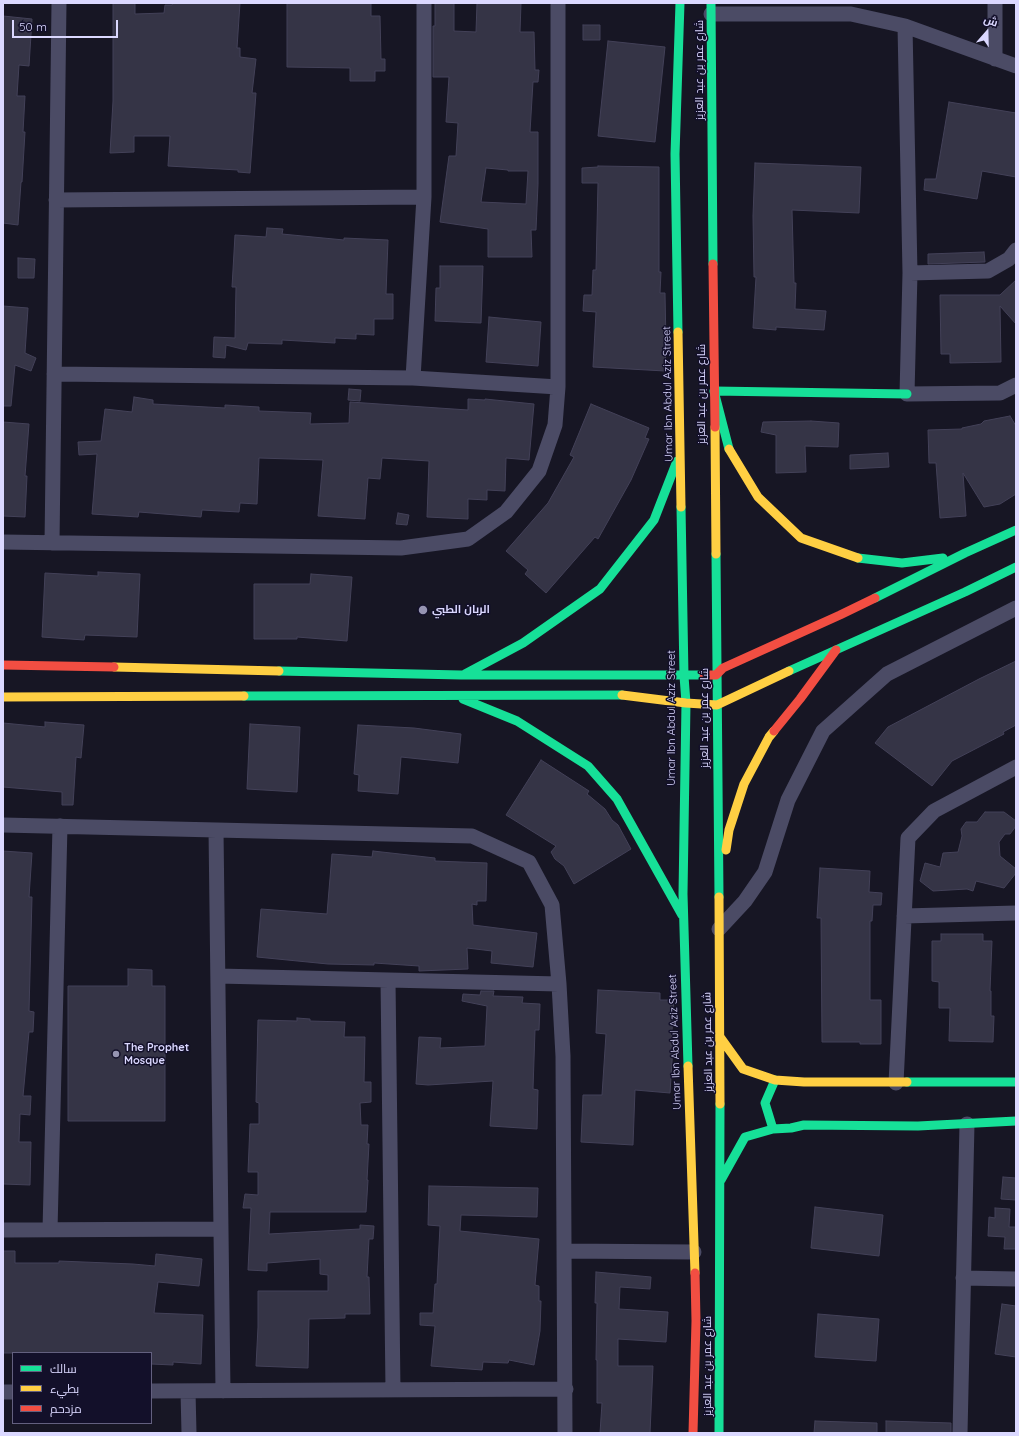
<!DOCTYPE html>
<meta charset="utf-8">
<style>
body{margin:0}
#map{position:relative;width:1019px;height:1436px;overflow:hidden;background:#171624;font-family:Quicksand,Cairo,sans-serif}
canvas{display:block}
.frame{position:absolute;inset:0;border:4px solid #dbd8ff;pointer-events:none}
.legend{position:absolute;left:12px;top:1352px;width:140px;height:72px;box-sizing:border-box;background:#13102a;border:1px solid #63607f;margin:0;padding:5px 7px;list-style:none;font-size:12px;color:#dbd8ff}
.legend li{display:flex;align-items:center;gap:8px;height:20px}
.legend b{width:20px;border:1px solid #63607f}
.north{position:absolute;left:967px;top:12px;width:40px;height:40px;-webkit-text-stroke:3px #13102a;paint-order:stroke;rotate:20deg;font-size:11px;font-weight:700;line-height:16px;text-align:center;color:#dbd8ff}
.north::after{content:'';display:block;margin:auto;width:14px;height:18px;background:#dbd8ff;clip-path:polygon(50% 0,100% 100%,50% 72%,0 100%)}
.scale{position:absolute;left:12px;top:20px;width:106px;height:18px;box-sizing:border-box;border:2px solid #dbd8ff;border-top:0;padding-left:5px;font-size:12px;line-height:14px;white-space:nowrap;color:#dbd8ff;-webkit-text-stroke:3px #13102a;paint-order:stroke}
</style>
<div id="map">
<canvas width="1019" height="1436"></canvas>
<div class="frame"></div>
<ul class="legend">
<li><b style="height:5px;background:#16e098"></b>سالك</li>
<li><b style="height:5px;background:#ffcf43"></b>بطيء</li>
<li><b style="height:5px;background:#f24e42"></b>مزدحم</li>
</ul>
<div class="north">ش</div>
<div class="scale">50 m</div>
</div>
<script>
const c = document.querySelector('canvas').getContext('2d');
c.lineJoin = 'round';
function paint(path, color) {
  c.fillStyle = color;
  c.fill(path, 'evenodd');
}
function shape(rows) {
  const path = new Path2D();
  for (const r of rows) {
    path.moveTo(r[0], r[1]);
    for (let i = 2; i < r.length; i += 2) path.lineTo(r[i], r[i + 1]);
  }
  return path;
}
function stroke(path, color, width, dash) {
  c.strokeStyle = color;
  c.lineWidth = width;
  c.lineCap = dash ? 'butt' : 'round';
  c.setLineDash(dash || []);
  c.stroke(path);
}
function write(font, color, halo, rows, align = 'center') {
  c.font = font + ' Quicksand,Cairo,sans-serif';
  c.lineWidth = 3;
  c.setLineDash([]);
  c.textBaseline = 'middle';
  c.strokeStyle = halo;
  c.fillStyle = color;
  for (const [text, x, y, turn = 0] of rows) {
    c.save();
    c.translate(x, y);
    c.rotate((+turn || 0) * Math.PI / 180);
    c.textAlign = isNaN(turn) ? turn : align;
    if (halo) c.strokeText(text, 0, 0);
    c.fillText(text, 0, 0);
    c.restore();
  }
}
const building = shape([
 [113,3,135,3,135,14,164,13,165,5,172,5,173,3,240,3,237,48,240,48,240,57,256,59,252,93,256,93,250,173,238,172,238,170,168,166,170,136,134,136,134,152,110,153,113,101,113,3],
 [287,3,371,3,371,16,380,16,381,59,385,59,385,71,375,71,375,81,350,81,350,68,287,67,287,3],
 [435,3,454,3,454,31,476,32,477,3,521,3,520,32,534,32,535,70,539,70,538,82,533,82,530,132,538,132,538,184,536,230,531,230,532,257,488,257,488,229,440,222,449,156,456,156,458,123,446,122,449,77,433,77,433,26,435,26,435,3],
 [486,168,508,170,508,171,528,171,526,204,481,202,486,168],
 [3,16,32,19,29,66,19,65,17,96,25,96,23,132,25,132,22,182,21,182,18,225,3,223,3,16],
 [583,25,600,25,600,40,583,40,583,25],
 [608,41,665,47,655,142,598,136,608,41],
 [949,102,1016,113,1016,177,982,171,977,199,924,190,925,179,936,179,949,102],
 [755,163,861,167,859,213,792,210,794,283,796,283,795,309,826,311,824,330,776,327,776,330,753,328,756,277,754,277,753,216,755,163],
 [598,166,659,167,659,272,661,272,660,293,665,293,666,345,665,371,593,367,596,312,583,311,584,295,592,295,593,270,596,270,598,183,582,183,582,168,598,167,598,166],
 [267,228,283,229,282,234,344,240,344,238,388,240,386,294,393,294,393,319,374,319,374,335,356,334,356,339,335,338,335,343,282,340,282,344,248,343,246,350,226,345,225,358,213,357,214,337,235,338,236,287,232,287,235,235,266,237,267,228],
 [984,252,985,262,928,264,928,254,984,252],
 [18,258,35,259,34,278,18,278,18,258],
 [440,266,483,266,481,323,435,321,436,288,440,288,440,266],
 [1016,280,1016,324,1000,306,1001,362,950,363,950,354,941,354,940,295,1000,295,1016,280],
 [3,306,28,308,25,353,36,358,31,371,15,365,11,406,3,406,3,306],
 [489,317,541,322,538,366,486,362,489,317],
 [349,389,361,390,360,401,348,400,349,389],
 [134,397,153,400,153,404,225,408,225,405,259,407,259,411,311,413,310,424,349,423,350,402,468,410,468,399,485,400,485,399,534,404,529,460,506,458,505,491,487,490,487,500,468,499,468,519,427,517,429,461,382,458,380,479,368,478,365,519,318,516,323,460,259,458,257,504,240,503,239,512,202,510,201,517,139,512,138,517,92,514,97,454,79,455,78,442,101,441,105,409,132,412,134,397],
 [591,404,649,428,645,438,649,439,631,480,598,539,595,537,546,593,525,574,528,570,506,551,548,503,574,457,570,455,591,404],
 [1010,416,1016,426,1016,494,1000,504,984,507,963,473,966,516,940,518,936,463,929,463,928,430,962,429,962,428,981,424,984,421,1010,416],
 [811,421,839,423,838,447,805,446,806,472,776,473,776,435,761,432,763,422,811,421],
 [3,422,29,424,25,476,27,476,25,517,3,516,3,422],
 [888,453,889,467,850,469,850,455,888,453],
 [398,513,409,515,407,525,396,524,398,513],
 [98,572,140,574,137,637,85,635,84,640,42,637,45,573,98,576,98,572],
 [311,574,352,577,347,641,297,637,297,639,254,639,254,584,310,584,311,574],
 [1016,661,1016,725,1003,732,1004,734,952,761,932,786,875,743,888,727,979,679,1016,661],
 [45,722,84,725,81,758,76,757,73,805,62,805,62,792,3,787,3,723,45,727,45,722],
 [250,724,300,727,297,792,247,789,250,724],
 [358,725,414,728,461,734,458,763,401,757,398,794,358,791,359,775,354,774,358,725],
 [541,760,589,791,587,794,605,809,612,820,618,825,631,849,574,884,564,866,555,859,551,852,556,846,506,815,541,760],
 [985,812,1004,812,1016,821,1016,826,1010,834,1005,834,999,842,1000,856,1016,869,1016,873,1004,888,976,881,973,891,967,889,933,891,920,881,925,863,940,867,943,853,958,852,962,836,961,829,966,822,977,822,985,812],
 [3,851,32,853,29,897,32,897,29,1011,34,1012,33,1032,29,1032,23,1096,31,1096,30,1115,20,1114,19,1142,31,1142,30,1185,3,1184,3,851],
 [373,851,435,858,435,861,487,863,486,901,477,901,477,905,472,904,473,925,537,933,533,967,491,963,492,951,467,948,468,969,419,971,419,966,374,963,374,965,328,964,257,957,261,909,327,914,332,854,372,857,373,851],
 [820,868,870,871,869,892,882,893,881,905,873,905,872,921,870,921,870,1000,881,1000,881,1044,860,1044,860,1042,822,1042,821,918,817,918,820,868],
 [941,934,983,934,983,941,992,941,990,991,991,991,991,1016,994,1016,993,1042,949,1041,950,1008,939,1008,939,982,932,981,932,941,941,941,941,934],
 [128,969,152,970,152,986,165,986,165,1121,68,1121,68,986,128,986,128,969],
 [598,990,660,993,660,1000,674,1000,671,1046,673,1046,670,1093,635,1090,633,1145,581,1142,583,1095,602,1095,606,1034,596,1033,598,990],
 [481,991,494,991,493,996,523,997,522,1003,540,1004,539,1030,535,1030,533,1089,538,1090,537,1129,490,1126,493,1081,428,1085,416,1084,419,1037,441,1038,440,1048,485,1046,487,1006,462,1001,463,994,480,995,481,991],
 [297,1018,310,1019,310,1021,345,1022,344,1037,365,1037,364,1082,371,1082,371,1102,360,1103,361,1125,368,1125,367,1144,369,1144,367,1180,368,1180,366,1212,270,1212,269,1234,360,1229,360,1225,374,1226,373,1239,369,1239,367,1277,369,1277,370,1314,345,1314,345,1318,309,1319,308,1368,256,1366,258,1327,258,1291,328,1291,328,1275,320,1274,320,1259,267,1263,267,1271,248,1270,251,1208,243,1208,245,1194,258,1195,258,1172,248,1172,250,1124,259,1124,259,1103,256,1102,258,1020,297,1021,297,1018],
 [1003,1177,1016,1178,1016,1200,1001,1199,1003,1177],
 [429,1186,538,1188,537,1217,461,1215,460,1231,539,1239,535,1285,539,1286,539,1301,541,1301,540,1331,534,1365,509,1360,508,1363,483,1362,482,1370,431,1366,435,1326,420,1325,420,1313,433,1313,435,1284,437,1284,440,1226,428,1225,429,1186],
 [815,1207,883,1215,879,1256,811,1248,815,1207],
 [995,1208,1010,1209,1009,1227,1016,1227,1016,1249,1004,1249,1005,1237,988,1236,989,1217,995,1218,995,1208],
 [3,1251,15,1251,15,1263,59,1263,59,1261,133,1264,155,1266,156,1254,202,1259,199,1286,158,1282,154,1313,203,1315,201,1364,173,1362,173,1365,151,1364,151,1353,3,1353,3,1251],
 [596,1272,651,1277,650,1289,620,1287,619,1309,668,1312,666,1342,618,1339,618,1366,653,1366,650,1433,600,1433,602,1403,597,1403,597,1360,596,1360,597,1303,595,1303,596,1272],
 [1002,1304,1016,1306,1016,1357,995,1354,1002,1304],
 [818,1314,879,1319,876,1361,815,1357,818,1314],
 [815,1421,877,1423,877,1433,814,1433,815,1421],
 [886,1421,951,1423,951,1433,886,1433,886,1421]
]);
const street = shape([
 [711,14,851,14,905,26,1016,66],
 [905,26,910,273,907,394,1000,393,1016,385],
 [995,59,995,3],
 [56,200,424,197],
 [910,273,988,271,1009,259,1016,250],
 [54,374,413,378,558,387],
 [413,378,424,197,424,3],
 [3,542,401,548,468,539,506,512,539,471,555,425,558,387,558,3],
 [52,543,59,3],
 [3,825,472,836,529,862,552,905,559,984,563,1056,565,1433],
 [216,830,223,1391],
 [904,916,1016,913],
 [719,929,745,901,765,872,788,800,823,731,887,674,1016,608],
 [218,976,559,984],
 [388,980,393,1390],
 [896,1083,908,838,934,811,1016,767],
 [3,1230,221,1229],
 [50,1230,60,826],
 [564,1251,694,1252],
 [963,1278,1016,1279],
 [151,1391,566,1389],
 [188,1391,189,1433],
 [3,1392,13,1392],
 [960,1433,967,1124]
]);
const fast = shape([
 [711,3,713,264],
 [678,332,675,154,680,3],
 [729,449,714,391,907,394],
 [681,507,684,676,686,703,683,894,688,1066],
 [716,554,719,897],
 [858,558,902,563,943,558],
 [875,598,965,553,1016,530],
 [279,671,461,675,704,675],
 [789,671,965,592,1016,567],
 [465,674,523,643,600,589,654,520,677,461],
 [244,696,622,695],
 [463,699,517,721,588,766,617,799,682,915],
 [907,1082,1016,1082],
 [773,1129,765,1103,775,1080],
 [721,1180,745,1137,773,1129,791,1128,804,1125,918,1126,1016,1121],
 [719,1433,720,1104]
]);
const slow = shape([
 [678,332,681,507],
 [715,427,716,554],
 [729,449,758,497,801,538,858,558],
 [114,667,279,671],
 [622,695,686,703,717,705,789,671],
 [3,697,244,696],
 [726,850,729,830,744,784,769,737,774,731],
 [719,897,720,1104],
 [720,1037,743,1069,775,1080,804,1082,907,1082],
 [688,1066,695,1273]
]);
const jam = shape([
 [713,264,715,427],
 [3,665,114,667],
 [704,675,716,675,723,668,840,615,875,598],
 [774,731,800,699,836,650],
 [693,1433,696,1321,695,1273]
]);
const markers = [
 [423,610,5,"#9694b2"],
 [116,1054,4,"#9694b2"]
];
const streetNames = [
 ["شارع عمر بن عبد العزيز",700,70,-90],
 ["Umar Ibn Abdul Aziz Street",668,394,-91],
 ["شارع عمر بن عبد العزيز",702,394,-90],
 ["Umar Ibn Abdul Aziz Street",672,718,-90],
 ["شارع عمر بن عبد العزيز",705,718,-90],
 ["Umar Ibn Abdul Aziz Street",675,1042,-92],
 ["شارع عمر بن عبد العزيز",708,1042,-91],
 ["شارع عمر بن عبد العزيز",708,1366,-90]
];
const poiNames = [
 ["الربان الطبي",432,610],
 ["The Prophet",124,1048],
 ["Mosque",124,1061]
];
paint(building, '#353446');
stroke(building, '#434158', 1);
stroke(street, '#4b4b65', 15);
stroke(fast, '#16e098', 9);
stroke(slow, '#ffcf43', 9);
stroke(jam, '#f24e42', 9);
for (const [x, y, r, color] of markers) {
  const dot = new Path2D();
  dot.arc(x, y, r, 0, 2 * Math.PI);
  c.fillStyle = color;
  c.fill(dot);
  stroke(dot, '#13102a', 1.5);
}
write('11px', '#dbd8ff', '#13102a', streetNames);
write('bold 11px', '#dbd8ff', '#13102a', poiNames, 'left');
</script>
